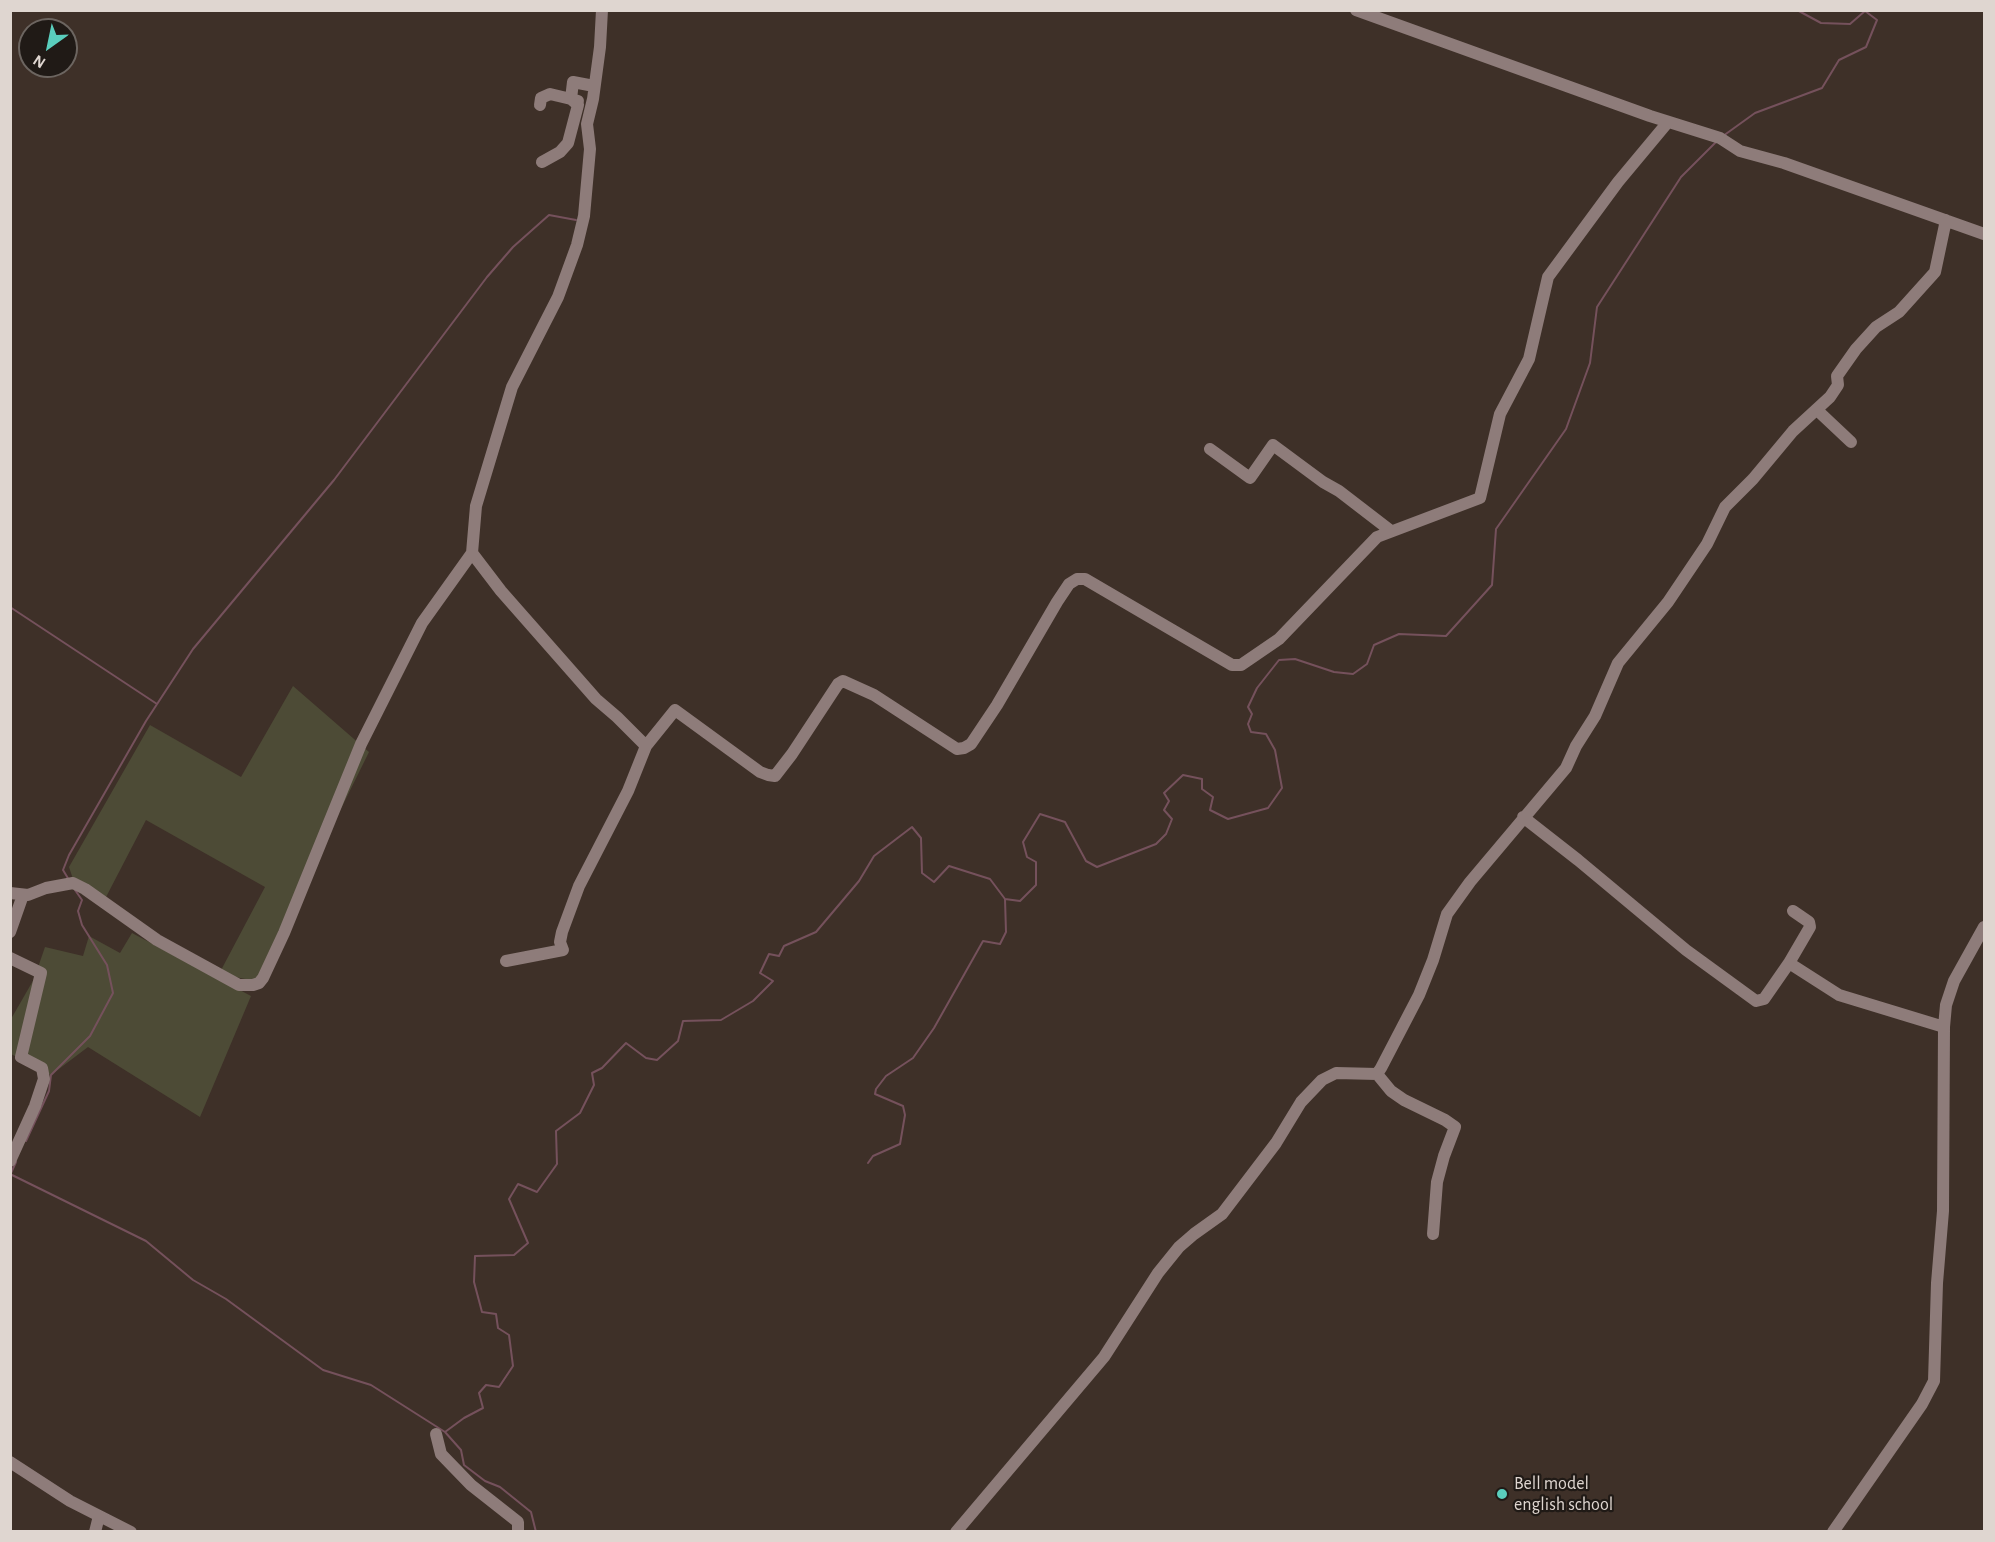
<!DOCTYPE html>
<style>
body{margin:0}
#map{position:relative;width:1995px;height:1542px;overflow:hidden;background:#3e3028;font-family:"Alegreya Sans",sans-serif}
canvas{display:block}
.frame{position:absolute;inset:0;border:12px solid #dfd6d0;pointer-events:none}
.north{position:absolute;left:18px;top:18px;width:60px;height:60px;box-sizing:border-box;background:#201a16;border:2px solid #6c6560;border-radius:50%;rotate:213deg;font-size:16px;font-weight:700;line-height:24px;text-align:center;color:#dfd6d0}
.north::after{content:'';display:block;margin:auto;width:21px;height:27px;background:#5acebd;clip-path:polygon(50% 0,100% 100%,50% 72%,0 100%)}
</style>
<div id="map">
<canvas width="1995" height="1542"></canvas>
<div class="frame"></div>
<div class="north">N</div>
</div>
<script>
const c = document.querySelector('canvas').getContext('2d');
c.lineJoin = 'round';
function paint(path, color) {
  c.fillStyle = color;
  c.fill(path, 'evenodd');
}
function shape(rows) {
  const path = new Path2D();
  for (const r of rows) {
    path.moveTo(r[0], r[1]);
    for (let i = 2; i < r.length; i += 2) path.lineTo(r[i], r[i + 1]);
  }
  return path;
}
function stroke(path, color, width, dash) {
  c.strokeStyle = color;
  c.lineWidth = width;
  c.lineCap = dash ? 'butt' : 'round';
  c.setLineDash(dash || []);
  c.stroke(path);
}
function write(font, color, halo, rows, align = 'center') {
  c.font = font + ' "Alegreya Sans",sans-serif';
  c.lineWidth = 4.5;
  c.setLineDash([]);
  c.textBaseline = 'middle';
  c.strokeStyle = halo;
  c.fillStyle = color;
  for (const [text, x, y, turn = 0] of rows) {
    c.save();
    c.translate(x, y);
    c.rotate((+turn || 0) * Math.PI / 180);
    c.textAlign = isNaN(turn) ? turn : align;
    if (halo) c.strokeText(text, 0, 0);
    c.fillText(text, 0, 0);
    c.restore();
  }
}
const green = shape([
 [293,686,369,752,256,981,219,974,265,887,146,820,105,899,73,879,69,867,150,725,241,777],
 [132,933,251,996,200,1117,88,1047,51,1075,11,1054,11,1019,34,979,45,947,83,956,89,936,120,953]
]);
const stream = shape([
 [1723,136,1755,113,1822,88,1839,60,1866,47,1877,20,1865,11,1850,24,1821,23,1797,10],
 [10,607,157,704],
 [69,880,63,870,69,855,146,721,193,649,334,480,487,277,513,247,549,215,576,220],
 [26,1141,49,1091,51,1075,90,1036,113,993,107,965,82,925,78,911,82,900,75,890],
 [868,1163,873,1156,900,1144,905,1115,903,1106,875,1094,876,1089,886,1076,913,1058,934,1028,983,941,1000,944,1006,932,1005,899],
 [11,1173,16,1162],
 [10,1174,146,1241,193,1280,226,1299,323,1370,371,1385,445,1432,464,1418,483,1408,479,1393,486,1385,499,1387,513,1366,509,1335,498,1328,496,1314,482,1312,474,1282,475,1256,514,1255,528,1243,509,1199,518,1184,537,1192,557,1164,556,1131,580,1113,594,1085,592,1073,602,1068,626,1043,646,1058,657,1060,678,1041,683,1021,721,1020,753,1001,773,981,760,973,769,954,779,956,784,946,816,932,859,881,874,856,912,827,921,838,922,873,934,882,949,866,990,879,1005,899,1020,901,1036,885,1036,862,1027,857,1023,842,1040,814,1065,822,1086,861,1097,867,1156,844,1166,834,1172,819,1164,810,1169,801,1164,793,1183,775,1202,779,1202,789,1213,797,1210,810,1228,819,1268,808,1282,788,1275,750,1266,734,1251,732,1248,724,1252,714,1248,707,1257,688,1279,660,1295,659,1334,672,1353,674,1367,664,1374,645,1399,634,1446,636,1492,585,1496,529,1566,429,1590,363,1597,307,1681,177,1716,142],
 [445,1432,461,1450,464,1465,485,1481,500,1487,531,1512,536,1532]
]);
const minor = shape([
 [1356,10,1650,116,1720,138,1740,151,1784,163,1984,234],
 [578,101,571,99,573,82,594,86],
 [540,105,541,98,550,94,571,99,578,105,568,143,560,152,542,162],
 [1817,410,1851,442],
 [1210,449,1250,478,1273,445,1323,482,1339,491,1391,531],
 [472,553,501,591,596,699,617,717,646,746],
 [1523,817,1578,860,1686,950,1756,1001,1764,999,1789,963,1839,995,1944,1027],
 [10,893,28,895,46,888,73,883,85,889,157,940,239,985,253,985,259,983,263,978,284,933,361,744,422,623,472,553,476,506,512,387,558,297,577,245,584,216,590,149,587,124,593,99,600,47,602,10],
 [10,932,23,895],
 [10,958,41,973,21,1057,42,1068,44,1079,35,1106,10,1161],
 [506,961,563,950,560,942,562,932,579,886,628,791,646,746,675,710,760,772,768,775,775,776,792,754,838,684,843,681,874,695,957,749,964,748,971,744,997,705,1057,602,1069,584,1077,579,1085,579,1232,665,1241,665,1279,639,1377,537,1480,498,1500,414,1529,359,1548,277,1618,182,1668,122],
 [1789,963,1810,927,1809,922,1793,911],
 [1377,1074,1391,1091,1404,1100,1445,1120,1455,1127,1444,1156,1437,1182,1433,1234],
 [436,1434,441,1454,471,1485,518,1522,518,1532],
 [10,1462,70,1501,131,1532],
 [95,1532,99,1516],
 [956,1532,1104,1357,1158,1273,1179,1247,1194,1234,1222,1214,1276,1143,1301,1102,1322,1080,1336,1073,1377,1074,1381,1068,1419,995,1433,960,1447,914,1470,882,1566,768,1576,746,1595,716,1618,663,1668,602,1707,544,1725,507,1753,479,1793,431,1830,397,1838,385,1837,376,1856,349,1876,327,1899,312,1935,272,1946,220],
 [1833,1532,1922,1404,1934,1381,1937,1283,1943,1211,1944,1027,1946,1005,1954,981,1984,927]
]);
const markers = [
 [1502,1494,6,"#5acebd"]
];
const poiNames = [
 ["Bell model",1514,1484],
 ["english school",1514,1505]
];
paint(green, '#4d4b36');
stroke(stream, '#75515c', 2);
stroke(minor, '#8e7c7a', 12);
for (const [x, y, r, color] of markers) {
  const dot = new Path2D();
  dot.arc(x, y, r, 0, 2 * Math.PI);
  c.fillStyle = color;
  c.fill(dot);
  stroke(dot, '#201a16', 2);
}
write('18px', '#dfd6d0', '#201a16', poiNames, 'left');
</script>
